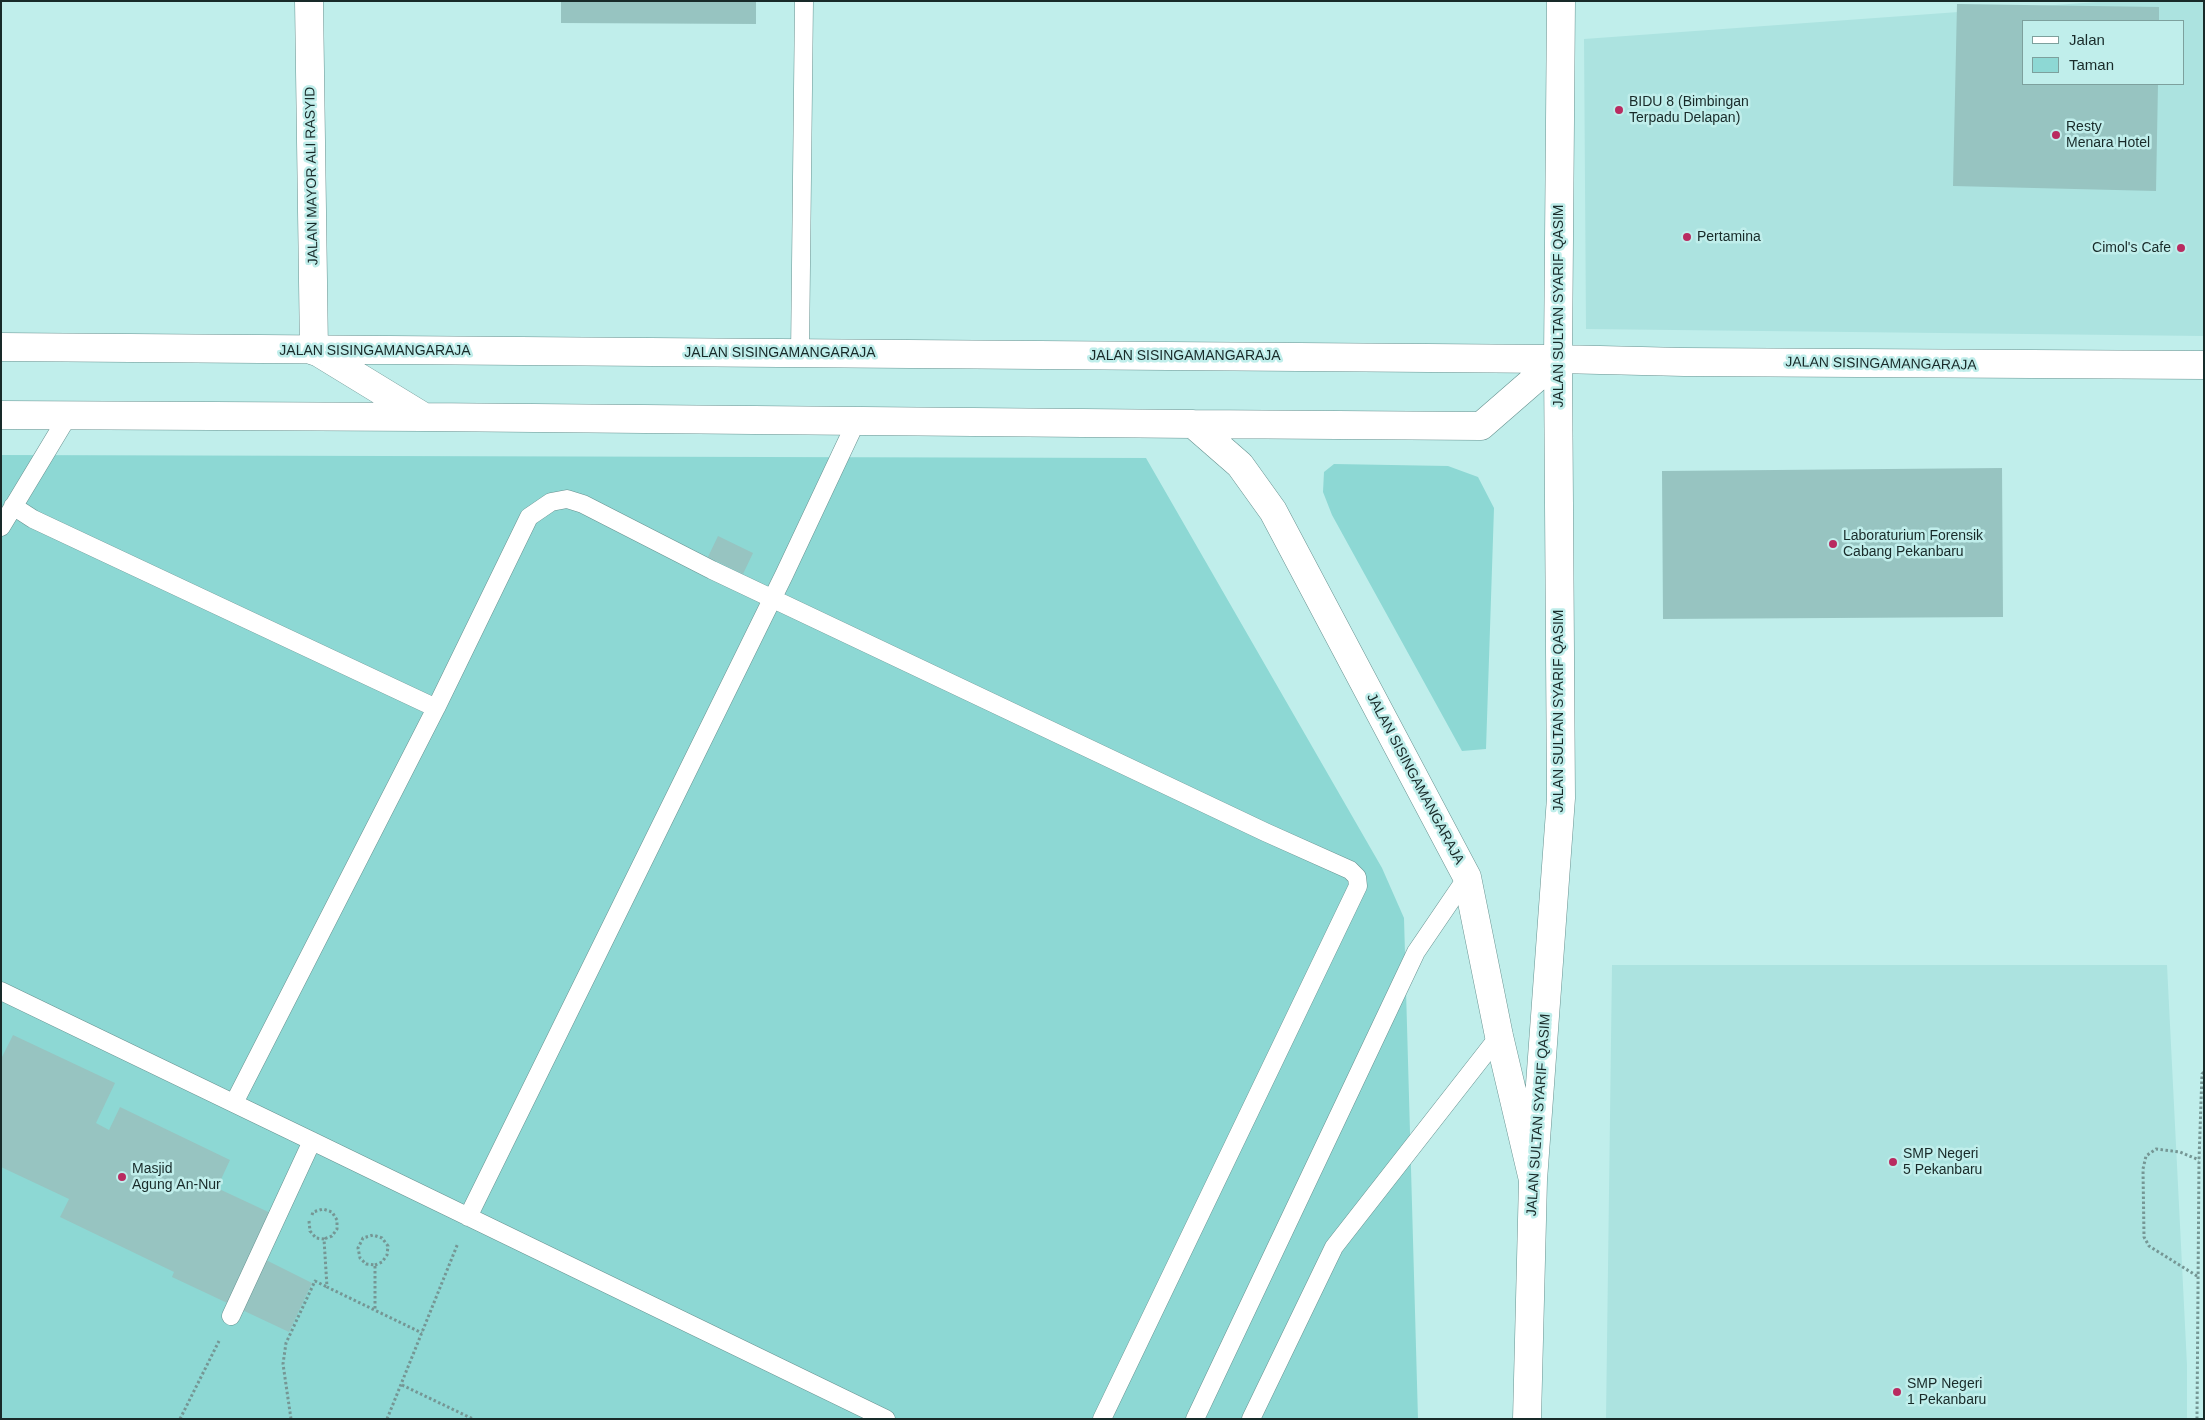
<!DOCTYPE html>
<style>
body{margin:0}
#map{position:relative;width:2205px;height:1420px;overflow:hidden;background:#c0eeeb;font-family:Helvetica,sans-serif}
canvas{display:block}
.frame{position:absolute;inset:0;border:2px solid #182a29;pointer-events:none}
.legend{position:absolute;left:2022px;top:20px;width:162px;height:65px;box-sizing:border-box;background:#c0eeeb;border:1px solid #7da09d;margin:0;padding:6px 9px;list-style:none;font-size:15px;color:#182a29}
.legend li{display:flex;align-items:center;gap:10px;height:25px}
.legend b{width:25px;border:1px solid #7da09d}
</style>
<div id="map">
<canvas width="2205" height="1420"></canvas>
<div class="frame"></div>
<ul class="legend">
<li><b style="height:6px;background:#fff"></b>Jalan</li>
<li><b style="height:14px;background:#8dd8d4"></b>Taman</li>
</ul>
</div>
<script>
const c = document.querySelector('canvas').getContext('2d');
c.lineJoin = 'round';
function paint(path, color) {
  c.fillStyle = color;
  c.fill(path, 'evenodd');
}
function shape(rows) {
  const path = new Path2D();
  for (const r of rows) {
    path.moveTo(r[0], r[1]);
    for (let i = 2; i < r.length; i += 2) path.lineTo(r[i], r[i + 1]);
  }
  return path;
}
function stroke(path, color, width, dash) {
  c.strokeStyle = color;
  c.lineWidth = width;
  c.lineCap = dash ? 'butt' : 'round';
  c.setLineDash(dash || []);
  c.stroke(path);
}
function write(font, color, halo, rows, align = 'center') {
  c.font = font + ' Helvetica,sans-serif';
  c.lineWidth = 5;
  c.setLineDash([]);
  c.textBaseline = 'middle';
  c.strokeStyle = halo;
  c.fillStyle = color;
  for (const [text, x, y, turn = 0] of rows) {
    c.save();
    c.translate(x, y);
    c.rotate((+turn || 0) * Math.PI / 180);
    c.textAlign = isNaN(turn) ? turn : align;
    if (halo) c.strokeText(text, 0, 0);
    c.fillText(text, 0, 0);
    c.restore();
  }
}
const built = shape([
 [2111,1,2204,1,2204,336,1586,329,1584,39],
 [2024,21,2184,21,2184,84,2024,84],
 [1612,965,2167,965,2187,1365,2187,1419,1606,1419]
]);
const green = shape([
 [1,455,1146,458,1382,868,1404,918,1418,1419,1,1419],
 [1334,464,1448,466,1478,477,1494,508,1486,749,1462,751,1332,515,1323,492,1324,472]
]);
const building = shape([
 [561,1,756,1,756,24,561,23],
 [1957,4,2159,7,2159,21,2024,21,2024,84,2158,84,2156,191,1953,186],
 [2002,468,2003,617,1663,619,1662,471],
 [718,536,753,553,743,574,708,557],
 [13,1035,115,1083,96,1123,109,1130,120,1107,230,1160,217,1188,277,1216,258,1256,312,1283,289,1332,172,1277,174,1272,60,1217,69,1199,1,1167,1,1059]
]);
const path = shape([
 [312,1215,313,1212,323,1209,332,1212,337,1220,337,1229,332,1236,324,1239],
 [309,1221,310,1231,316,1238,324,1239,327,1287,422,1333],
 [375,1265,382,1262,387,1255,388,1246,382,1238,373,1235,363,1238,358,1248,360,1258,366,1264,375,1265,375,1310],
 [2197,1276,2149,1246,2144,1237,2143,1169,2146,1156,2156,1149,2180,1152,2199,1160],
 [402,1385,473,1419],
 [180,1419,219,1341],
 [291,1419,283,1364,286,1343,315,1281,327,1287],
 [387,1419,458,1243],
 [2197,1419,2199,1160,2202,1074,2204,1072]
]);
const lane = shape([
 [800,353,804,1],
 [13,506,33,519,436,708,529,517,551,502,567,499,583,504,712,570,1265,832,1350,870,1357,877,1358,886,1102,1419],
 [1,527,68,416],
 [1,991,312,1141],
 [234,1103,436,708],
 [468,1217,784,575,856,422],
 [231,1316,312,1141,886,1419],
 [1195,1419,1416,952,1467,877],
 [1251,1419,1334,1247,1499,1036]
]);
const secondary = shape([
 [309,1,314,351],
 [1561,1,1558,359,1684,362,2204,365]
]);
const primary = shape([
 [1,347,1558,359],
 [316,351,424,417],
 [1,415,424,417,1193,424,1240,465,1273,511,1467,877,1499,1036,1533,1180],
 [1193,424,1481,426,1558,359],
 [1527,1419,1533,1180,1561,798,1558,359]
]);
const markers = [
 [1619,110,5,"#b92b60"],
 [2056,135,5,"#b92b60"],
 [1687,237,5,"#b92b60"],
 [2181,248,5,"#b92b60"],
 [1833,544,5,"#b92b60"],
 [1893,1162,5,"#b92b60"],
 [122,1177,5,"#b92b60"],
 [1897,1392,5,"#b92b60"]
];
const poiNames = [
 ["BIDU 8 (Bimbingan",1629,102],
 ["Terpadu Delapan)",1629,118],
 ["Resty",2066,127],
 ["Menara Hotel",2066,143],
 ["Pertamina",1697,237],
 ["Cimol's Cafe",2171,248,"right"],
 ["Laboraturium Forensik",1843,536],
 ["Cabang Pekanbaru",1843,552],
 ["SMP Negeri",1903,1154],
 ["5 Pekanbaru",1903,1170],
 ["Masjid",132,1169],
 ["Agung An-Nur",132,1185],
 ["SMP Negeri",1907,1384],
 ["1 Pekanbaru",1907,1400]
];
const streetNames = [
 ["JALAN MAYOR ALI RASYID",312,176,-91],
 ["JALAN SULTAN SYARIF QASIM",1559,306,-90],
 ["JALAN SISINGAMANGARAJA",375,351],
 ["JALAN SISINGAMANGARAJA",780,353],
 ["JALAN SISINGAMANGARAJA",1185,356],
 ["JALAN SISINGAMANGARAJA",1881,364,1],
 ["JALAN SULTAN SYARIF QASIM",1559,711,-90],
 ["JALAN SISINGAMANGARAJA",1415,779,62],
 ["JALAN SULTAN SYARIF QASIM",1539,1115,-86]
];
paint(built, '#ace3e0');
paint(green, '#8dd8d4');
paint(building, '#97c4c1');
stroke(lane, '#679290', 19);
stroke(secondary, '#679290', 29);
stroke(primary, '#679290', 29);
stroke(path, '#759694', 3, [2.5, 2.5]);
stroke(lane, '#fff', 18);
stroke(secondary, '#fff', 28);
stroke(primary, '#fff', 28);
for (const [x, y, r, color] of markers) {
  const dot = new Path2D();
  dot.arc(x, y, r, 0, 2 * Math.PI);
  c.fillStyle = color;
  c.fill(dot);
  stroke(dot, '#c0eeeb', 2);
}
write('14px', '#182a29', '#c0eeeb', poiNames, 'left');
write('14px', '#182a29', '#c0eeeb', streetNames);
</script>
